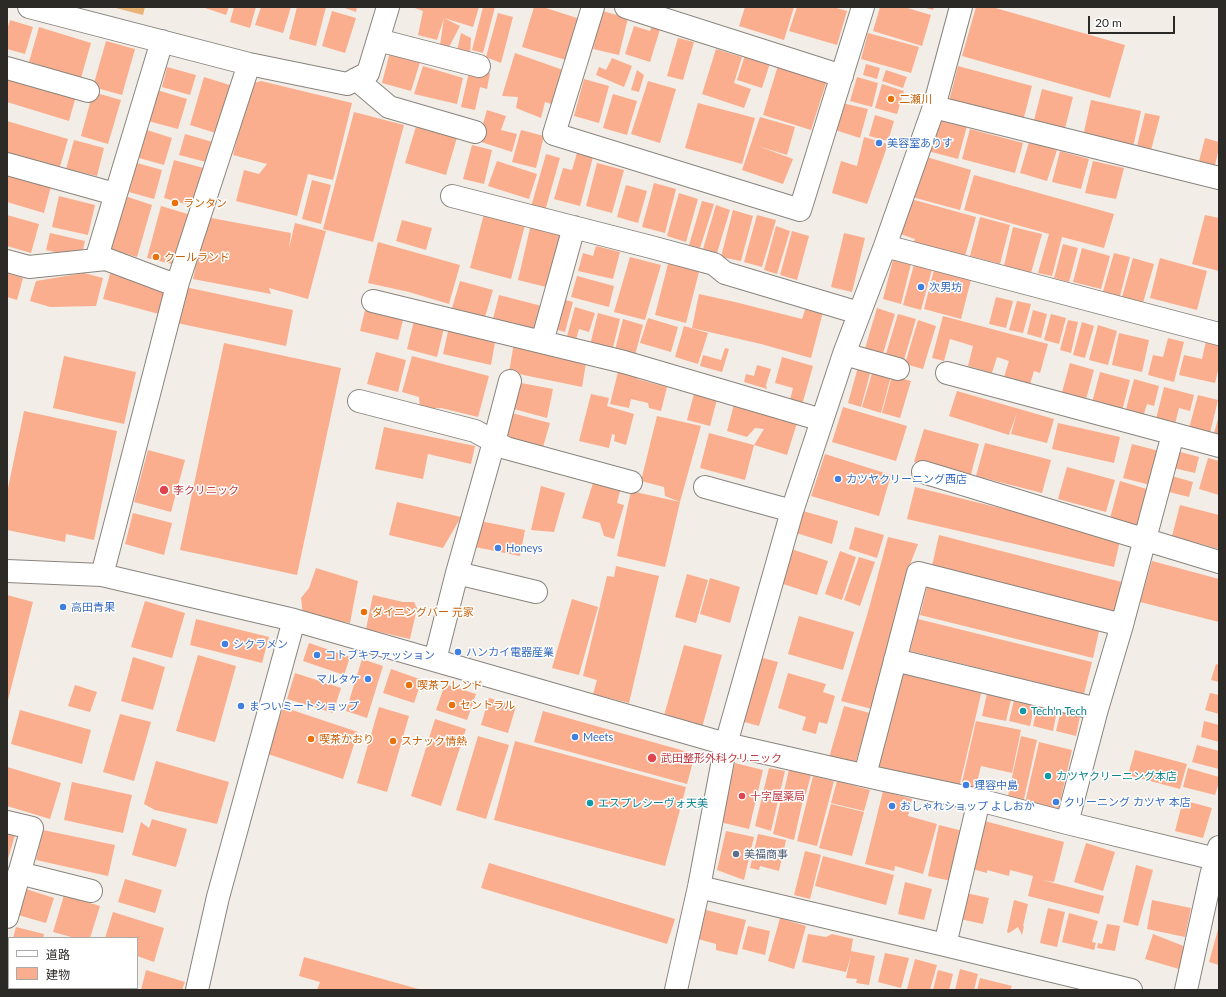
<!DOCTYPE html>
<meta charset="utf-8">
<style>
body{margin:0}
#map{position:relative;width:1226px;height:997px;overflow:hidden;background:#f3ede7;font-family:Lato,"Noto Sans JP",sans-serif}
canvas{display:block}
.frame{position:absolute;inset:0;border:8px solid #2c2a27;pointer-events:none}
.legend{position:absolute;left:8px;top:937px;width:130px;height:52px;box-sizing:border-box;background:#fff;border:1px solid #abaaa9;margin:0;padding:5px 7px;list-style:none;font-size:12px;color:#2c2a27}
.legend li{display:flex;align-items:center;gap:8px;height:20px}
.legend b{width:20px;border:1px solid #abaaa9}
.scale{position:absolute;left:1088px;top:16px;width:87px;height:18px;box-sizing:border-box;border:2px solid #2c2a27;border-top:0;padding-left:5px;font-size:12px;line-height:14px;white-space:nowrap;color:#2c2a27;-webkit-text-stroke:3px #fff;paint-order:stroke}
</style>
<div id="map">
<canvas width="1226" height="997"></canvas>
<div class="frame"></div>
<ul class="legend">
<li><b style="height:5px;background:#fff"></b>道路</li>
<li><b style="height:11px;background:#faae8d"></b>建物</li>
</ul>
<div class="scale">20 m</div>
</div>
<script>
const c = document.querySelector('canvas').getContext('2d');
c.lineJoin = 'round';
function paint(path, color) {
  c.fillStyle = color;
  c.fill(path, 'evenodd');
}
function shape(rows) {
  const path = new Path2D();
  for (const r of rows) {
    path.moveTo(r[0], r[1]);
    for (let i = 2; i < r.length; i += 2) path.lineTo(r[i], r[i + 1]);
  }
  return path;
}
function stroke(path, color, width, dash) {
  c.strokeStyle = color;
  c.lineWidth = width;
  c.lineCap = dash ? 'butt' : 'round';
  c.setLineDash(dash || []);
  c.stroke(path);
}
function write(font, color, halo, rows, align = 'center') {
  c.font = font + ' Lato,"Noto Sans JP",sans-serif';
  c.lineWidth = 3;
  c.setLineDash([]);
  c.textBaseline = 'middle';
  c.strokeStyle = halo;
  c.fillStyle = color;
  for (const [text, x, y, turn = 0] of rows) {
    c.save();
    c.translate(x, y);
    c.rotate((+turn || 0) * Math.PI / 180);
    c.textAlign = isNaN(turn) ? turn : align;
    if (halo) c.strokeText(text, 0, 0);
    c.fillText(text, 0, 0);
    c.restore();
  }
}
const green = shape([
 [112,7,145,7,143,15]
]);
const building = shape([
 [202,7,229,7,226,15],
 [234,7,256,7,250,28,230,22],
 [261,7,291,7,283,33,255,25],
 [297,7,326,7,316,46,289,39],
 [342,7,357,7,356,12],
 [412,7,479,7,473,27,444,18,460,26,449,47,440,45,444,18,437,40,418,35,423,11],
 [483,7,495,7,483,53,472,50],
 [534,7,543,7,580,19,566,60,522,47],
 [745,7,794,7,784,40,739,26],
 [797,7,833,7,847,11,837,45,789,31],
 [880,7,904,7,931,15,922,46,873,31],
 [923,7,934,7,933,10],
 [976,7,992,7,1125,45,1110,98,962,56],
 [332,11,356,18,345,53,322,46],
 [602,11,628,18,619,55,593,49],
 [498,13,513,17,501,63,486,57],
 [10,20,33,27,25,54,7,49,7,30],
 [653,23,661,26,650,62,625,54,634,26,650,31],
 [39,27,91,43,81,78,29,62],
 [461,33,471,38,470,54,457,51],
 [868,33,919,47,911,73,861,59],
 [678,38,694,42,683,80,667,76],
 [106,41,135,49,122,95,93,87],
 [391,48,422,56,411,91,382,83],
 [716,49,742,57,734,83,751,89,744,108,702,94],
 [746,52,771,60,762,88,737,80],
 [515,53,566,71,554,105,545,102,541,118,516,108,518,97,502,96],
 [612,58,632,66,624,87,596,75,599,67,606,70],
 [779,62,828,77,811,130,763,115],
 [866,64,880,68,877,79,863,75],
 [423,66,463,78,457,104,414,94],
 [958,66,1032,86,1022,125,948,105],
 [167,67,196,75,190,95,162,87],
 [470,68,490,73,487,89,480,87,475,110,461,107],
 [637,70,644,75,639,92,631,90],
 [886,70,907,77,903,88,882,81],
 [7,75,76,96,69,121,7,102],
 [204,77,233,86,219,134,190,125],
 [857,77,878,83,872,107,850,101],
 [584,79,609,86,599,123,574,116],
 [261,81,352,103,333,180,308,174,297,216,236,201,244,170,259,174,267,164,233,155,250,84],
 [648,81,676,89,660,143,631,134],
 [882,84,904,91,897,114,875,108],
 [1042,89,1073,97,1063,136,1032,128],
 [157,90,187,99,178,129,148,121],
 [93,92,121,100,108,144,81,136],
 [613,94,637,101,627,135,603,128],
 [1091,100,1141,111,1132,152,1082,141],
 [698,103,755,118,742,164,685,148],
 [842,103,868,109,860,138,835,130],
 [487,110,506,116,501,130,517,134,512,152,478,141],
 [354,112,404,125,373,242,323,229],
 [1145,113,1160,116,1150,154,1136,150],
 [875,115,894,121,888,141,869,136],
 [760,117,795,127,787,155,758,146,793,159,783,184,742,170],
 [933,117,967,126,958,159,924,150],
 [7,121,68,139,59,170,7,154],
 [417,123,458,134,446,175,405,163],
 [970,129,1023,143,1015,173,962,159],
 [147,130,172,138,164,165,139,158],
 [521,130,544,136,536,168,512,162],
 [185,134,216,143,210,163,179,155],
 [864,137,888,144,867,204,832,193,841,161,857,166],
 [1205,138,1219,142,1219,148,1214,169,1198,165],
 [74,140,104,148,97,176,66,169],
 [1029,142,1057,150,1047,181,1020,173],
 [472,145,492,150,484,184,463,179],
 [1060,151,1089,159,1081,189,1052,182],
 [577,153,593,157,580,206,554,199,563,168,572,170],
 [546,154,560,158,545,211,531,207],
 [923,156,971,170,960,210,912,197],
 [174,160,207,169,196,207,164,198],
 [497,161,537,174,529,199,488,186],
 [1093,161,1124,168,1116,199,1085,193],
 [137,163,162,170,154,199,129,192],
 [597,163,624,170,612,213,586,206],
 [7,174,51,186,44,213,7,202],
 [974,175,1114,214,1104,248,1062,237,1052,276,1038,273,1049,234,964,210],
 [312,180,331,185,321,224,302,219],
 [654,183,676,189,665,233,642,227],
 [626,185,647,191,638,223,617,217],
 [679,193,698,199,686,242,667,236],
 [59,196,95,205,88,235,52,227],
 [125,196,152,205,137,257,109,249],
 [907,198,976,217,964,260,912,246,915,239,897,233],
 [702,201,714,204,700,248,689,245],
 [716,205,730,210,717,253,703,249],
 [161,206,191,215,176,265,147,258],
 [485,210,526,221,511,279,470,268],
 [733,210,753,216,741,261,721,257],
 [7,215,39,224,31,253,7,246],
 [757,215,776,220,762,267,744,262],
 [1205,215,1219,218,1219,271,1192,264],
 [206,217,291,233,289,248,295,223,326,231,308,299,269,288,271,294,193,279],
 [980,217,1010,225,1000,264,970,256],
 [402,220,432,228,426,250,396,241],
 [531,224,564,232,550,288,518,280],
 [776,226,790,231,777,274,764,270],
 [1013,227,1042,234,1031,273,1004,266],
 [792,231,809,236,797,280,780,275],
 [50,233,85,241,81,258,46,250],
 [844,233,865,238,852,292,831,287],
 [378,242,460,265,449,304,409,292,368,283],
 [1063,244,1078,248,1069,282,1054,278],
 [596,246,620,252,613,279,578,271,583,253,593,256],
 [1082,248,1110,256,1101,289,1073,282],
 [1114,253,1130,257,1119,300,1102,295],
 [670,256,701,264,686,323,655,315],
 [894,256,912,260,901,304,883,299],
 [630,257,661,265,645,320,614,312],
 [1133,258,1154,264,1143,303,1122,297],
 [1160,258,1207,271,1197,310,1150,298],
 [915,261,933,266,921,310,903,305],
 [935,266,972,276,961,319,924,309],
 [112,267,167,282,159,314,103,299],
 [7,273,23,278,17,300,7,297],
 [84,273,103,278,96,306,50,307,30,301,36,281],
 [577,276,614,286,609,307,571,297],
 [460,281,493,290,485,317,452,308],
 [185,287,293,310,286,346,177,323],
 [699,294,735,302,802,319,806,307,823,312,811,358,761,344,692,328],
 [499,295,542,306,536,330,493,319],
 [996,297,1013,301,1006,328,989,324],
 [558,298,573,302,565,332,551,328],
 [1017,301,1031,304,1023,333,1009,330],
 [366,306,404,316,398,340,360,331],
 [575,307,595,313,589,332,579,329,575,343,566,340],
 [877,308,895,314,882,357,864,352],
 [1033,310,1047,314,1041,338,1027,334],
 [598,313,620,319,612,351,590,345],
 [898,314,916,319,903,363,885,357],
 [1051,314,1066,318,1059,344,1044,340],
 [943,316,1048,344,1040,373,1034,371,1030,384,1004,377,1009,361,997,357,992,373,968,366,973,346,950,339,944,361,932,358],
 [648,318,678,327,671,352,640,343],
 [623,319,643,325,635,355,615,350],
 [918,320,936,326,923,369,905,364],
 [1068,320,1078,322,1071,353,1060,350],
 [414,321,444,328,437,357,407,349],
 [1082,322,1094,326,1085,358,1073,355],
 [1098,325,1117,331,1108,365,1089,360],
 [684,326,708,333,698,364,675,357],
 [449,327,496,337,491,365,443,354],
 [1119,333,1149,340,1142,372,1112,365],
 [1168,338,1184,342,1174,382,1148,375,1153,355,1163,357],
 [1206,341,1219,344,1219,366,1215,383,1179,375,1184,355,1202,359],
 [224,343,341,368,297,575,180,550],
 [514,343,587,357,582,387,509,372],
 [725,348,729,349,722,372,700,366,703,355,721,360],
 [376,352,406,360,398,392,367,384],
 [64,356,136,372,124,424,53,408],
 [412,356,489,376,478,417,441,408,420,409,419,397,402,392],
 [782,357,813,366,802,405,790,400,793,388,775,383],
 [1070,363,1094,370,1085,403,1061,396],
 [757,365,771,369,766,385,767,389,744,382,746,374,754,376],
 [858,367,871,370,861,407,848,403],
 [619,368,639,373,637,379,667,387,661,411,649,408,648,403,631,399,629,408,610,404],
 [873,370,891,376,881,413,862,407],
 [1100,372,1130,380,1122,411,1092,403],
 [892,376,911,381,900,418,882,413],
 [1134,379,1159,386,1154,406,1147,404,1143,417,1125,413],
 [516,382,553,389,547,418,510,408],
 [696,386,719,392,710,426,687,420],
 [1164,387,1194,395,1190,411,1179,408,1174,428,1155,423],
 [957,391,1054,419,1047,443,1011,434,1017,412,1009,435,949,416],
 [591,394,609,398,607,406,634,414,626,445,614,441,615,435,612,434,609,448,579,441],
 [1198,395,1218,400,1209,437,1188,432],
 [734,404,797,423,787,455,754,445,764,429,755,428,747,437,727,431],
 [843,407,907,426,896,461,832,442],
 [24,411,117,431,94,540,66,534,65,542,7,530,7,493],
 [508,412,550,423,543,447,501,436],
 [657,416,701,426,680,502,665,567,617,556,631,491,680,502,665,496,664,487,641,481],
 [1219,416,1219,438,1213,436],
 [1058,423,1120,437,1114,463,1052,449],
 [384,427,475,446,471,464,428,454,423,479,375,469],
 [924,429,979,444,970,478,914,462],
 [709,433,754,445,745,480,700,468],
 [985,443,1051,460,1042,493,976,476],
 [1132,444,1159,451,1150,485,1123,478],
 [148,450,185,460,171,512,134,502],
 [1173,450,1199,457,1195,473,1169,467],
 [825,454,891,475,879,516,811,496],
 [1208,458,1219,461,1219,495,1199,489],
 [1067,467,1115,480,1106,512,1058,499],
 [1165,474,1193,482,1189,497,1161,490],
 [1120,481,1150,490,1141,521,1132,528,1109,522],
 [593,483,620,491,617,503,624,505,614,539,604,536,600,523,582,518],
 [541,486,565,493,554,532,531,530],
 [915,487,1016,512,1121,536,1114,567,907,519],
 [397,502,461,517,443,548,389,535],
 [1180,505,1219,515,1219,549,1172,536],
 [803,511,838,521,832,544,796,533],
 [133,513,172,523,164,555,125,544],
 [480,521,525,530,520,556,475,547],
 [855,527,884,535,877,558,849,549],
 [939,535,1122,582,1115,613,932,566],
 [888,537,918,544,911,562,872,709,841,701,868,612],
 [788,548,828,561,817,595,777,582],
 [840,551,856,557,842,600,825,594],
 [859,557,875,562,860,606,844,600],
 [1152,561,1219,579,1219,622,1140,602],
 [616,566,659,576,629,703,593,694,597,680,583,676,607,576,614,577],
 [316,568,358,581,350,623,303,615,301,598,309,588],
 [687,574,708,580,696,623,675,617],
 [710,578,740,587,730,623,700,614],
 [928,583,1100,627,1093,658,920,615],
 [7,595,33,602,8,700,7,700],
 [373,595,403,602,414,602,417,608,410,639,366,629],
 [572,599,598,607,579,675,552,668],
 [145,601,185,613,172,658,131,647],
 [799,616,854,632,843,670,788,654],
 [196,619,269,637,262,663,190,645],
 [918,619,1092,662,1084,694,910,651],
 [309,643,350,657,344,675,303,661],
 [684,645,722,655,701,731,663,719],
 [198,655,236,666,215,742,176,731],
 [755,656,778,662,759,726,737,720],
 [133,657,165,667,153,710,121,701],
 [362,659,383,666,367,718,346,711],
 [1216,664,1219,665,1219,682,1211,680],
 [391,669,422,680,414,703,383,693],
 [897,670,982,690,959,788,877,768],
 [295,673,341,688,333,713,287,699],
 [788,673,826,684,823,692,835,696,827,724,819,722,816,734,802,730,806,717,778,708],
 [445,684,476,694,467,720,436,710],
 [75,685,97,692,90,712,68,706],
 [988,689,1012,695,1006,721,982,716],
 [1210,693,1219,695,1219,714,1205,710],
 [1015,696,1036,700,1030,726,1009,721],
 [489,698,516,706,508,733,481,725],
 [1039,701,1058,706,1053,731,1033,726],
 [844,706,870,713,854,768,828,761],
 [1062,706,1081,711,1076,736,1056,731],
 [283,707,358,732,343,779,268,754],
 [379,707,409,716,387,792,357,783],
 [20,710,91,730,82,764,11,744],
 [543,711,695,754,687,784,534,742],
 [120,714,151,722,134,781,103,772],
 [435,719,466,729,441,806,411,796],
 [976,721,1021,730,1012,773,981,766,975,790,961,787],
 [1204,721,1219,725,1219,742,1201,737],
 [478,736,509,745,486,819,456,810],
 [1021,736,1037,740,1022,808,1006,805],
 [515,741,686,787,665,866,494,820],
 [1039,742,1072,750,1058,811,1025,803],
 [1197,745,1219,751,1219,769,1192,762],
 [1135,750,1187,764,1180,789,1128,775],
 [156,761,229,782,217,824,155,810,144,804],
 [735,763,763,770,749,829,720,822],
 [7,767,61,783,50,819,7,806],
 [769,768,785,771,771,831,755,826],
 [1188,768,1219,777,1219,782,1215,795,1183,787],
 [789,770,811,775,805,797,784,791],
 [813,776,834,781,817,846,797,841],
 [837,781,870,790,864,811,831,803],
 [72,782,132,795,123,833,64,820],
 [883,791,912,799,908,816,937,824,923,874,895,866,894,871,865,864],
 [782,795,803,800,794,840,773,834],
 [1183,800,1212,808,1203,838,1175,831],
 [831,804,864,812,852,856,819,848],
 [152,819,187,829,176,867,132,855,141,822,149,828],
 [977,819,1064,842,1054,882,1042,880,1104,896,1099,914,1028,896,1033,876,1010,870,1009,876,987,870,987,873,965,867],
 [939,825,963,831,951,881,928,876],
 [43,830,115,845,108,876,36,860],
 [726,831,754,837,744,880,717,870],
 [7,833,15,835,7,862],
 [758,834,786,840,779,871,760,866,759,870,750,868],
 [1086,843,1115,852,1103,891,1074,882],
 [805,851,821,855,810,899,794,895],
 [823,856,894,875,886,905,815,886],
 [489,863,675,919,667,944,481,888],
 [1136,865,1153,870,1138,926,1123,922],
 [125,879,162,890,155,913,118,902],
 [905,882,932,889,924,920,898,914],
 [26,889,54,898,46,923,18,915],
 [966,893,989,898,983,924,960,919],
 [64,895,100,906,90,938,75,938,53,932],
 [1014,900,1028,904,1023,926,1024,926,1022,935,1018,927,1009,933,1007,932],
 [1152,900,1191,908,1185,937,1147,929],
 [1048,908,1065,912,1057,947,1040,943],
 [706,910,746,920,737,955,716,950,716,944,698,939],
 [113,912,164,928,154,962,137,956,137,938,105,938],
 [1069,913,1098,921,1092,942,1096,943,1094,950,1062,942],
 [780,918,806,926,794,969,768,961],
 [1107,924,1120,926,1115,951,1097,948,1098,943,1102,944],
 [748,926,770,931,765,955,742,949],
 [1219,926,1219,965,1209,962],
 [16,927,44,934,43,938,13,938],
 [808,934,826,937,832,934,853,939,851,951,875,956,869,985,856,983,857,979,846,978,851,955,846,972,802,962],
 [1153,934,1186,947,1179,969,1145,959],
 [885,953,909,958,901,988,878,982],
 [304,957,422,990,317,990,320,982,299,976],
 [915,959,937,965,930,990,911,990,907,989],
 [7,963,9,963,9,988,28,988,28,990,7,990],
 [960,969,978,974,974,990,955,990],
 [146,970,185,982,182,990,141,990],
 [938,970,953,974,949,990,933,990],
 [980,978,1012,986,1010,990,977,990],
 [40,988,75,988,75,990,39,990]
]);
const minor = shape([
 [29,7,249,64,347,84,368,73,388,7],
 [593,7,554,134,800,210,863,7],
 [626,7,842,76],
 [378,40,479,66],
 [7,68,88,91],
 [356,79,389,107,475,132],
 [934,107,1219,178],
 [7,164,115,194],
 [452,196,651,247,714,264,725,273,859,313],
 [885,246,1219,334],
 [96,260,162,41],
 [7,261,29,267,106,259,167,282,178,282],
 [373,301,624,362,822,420],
 [542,342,574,227],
 [844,354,898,369],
 [947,373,1219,446],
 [359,401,475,431,506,448,631,482],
 [923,472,1219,562],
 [705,487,792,511],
 [7,571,102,575,294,620,726,744,880,779,979,800,1067,823,1216,859],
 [457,573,536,592],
 [102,575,178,282,249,64],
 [435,660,457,573,494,442,510,381],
 [895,660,1097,709],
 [865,775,918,573,1122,625],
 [7,822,32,828,7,917],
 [1067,823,1097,709,1122,625,1173,434],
 [19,873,91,891],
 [699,887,945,945,1131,990],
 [945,945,979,800],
 [197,990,218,897,294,620],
 [676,990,699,887,726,744,792,511,844,354,885,246,934,107,961,7],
 [1186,990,1211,876,1219,847]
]);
const markers = [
 [891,99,4,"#e8710a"],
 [879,143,4,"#3f7fe0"],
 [175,203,4,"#e8710a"],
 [156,257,4,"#e8710a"],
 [921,287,4,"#3f7fe0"],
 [838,479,4,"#3f7fe0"],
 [164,490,5,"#e0444e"],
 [498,548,4,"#3f7fe0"],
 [63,607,4,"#3f7fe0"],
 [364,612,4,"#e8710a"],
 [225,644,4,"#3f7fe0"],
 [458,652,4,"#3f7fe0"],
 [317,655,4,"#3f7fe0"],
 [368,679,4,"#3f7fe0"],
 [409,685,4,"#e8710a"],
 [452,705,4,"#e8710a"],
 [241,706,4,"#3f7fe0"],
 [1023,711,4,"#0f9aa8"],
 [575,737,4,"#3f7fe0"],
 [311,739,4,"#e8710a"],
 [393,741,4,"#e8710a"],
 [652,758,5,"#e0444e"],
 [1048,776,4,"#0f9aa8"],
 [966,785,4,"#3f7fe0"],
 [742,796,4,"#e0444e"],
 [1056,802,4,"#3f7fe0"],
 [590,803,4,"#0f9aa8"],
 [892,806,4,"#3f7fe0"],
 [736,854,4,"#5c6f8a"]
];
const foodNames = [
 ["二瀬川",899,99],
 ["ランタン",183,203],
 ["クールランド",164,257],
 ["ダイニングバー 元家",372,612],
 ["喫茶フレンド",417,685],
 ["セントラル",460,705],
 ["喫茶かおり",319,739],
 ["スナック情熱",401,741]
];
const shopNames = [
 ["美容室ありす",887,143],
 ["次男坊",929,287],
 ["カツヤクリーニング西店",846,479],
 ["Honeys",506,548],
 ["高田青果",71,607],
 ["シクラメン",233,644],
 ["ハンカイ電器産業",466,652],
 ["コトブキファッション",325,655],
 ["マルタケ",360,679,"right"],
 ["まついミートショップ",249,706],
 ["Meets",583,737],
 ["理容中島",974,785],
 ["クリーニング カツヤ 本店",1064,802],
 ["おしゃれショップ よしおか",900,806]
];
const healthNames = [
 ["李クリニック",173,490],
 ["武田整形外科クリニック",661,758],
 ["十字屋薬局",750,796]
];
const cultureNames = [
 ["Tech'n Tech",1031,711],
 ["カツヤクリーニング本店",1056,776],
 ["エスプレシーヴォ天美",598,803]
];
const serviceNames = [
 ["美福商事",744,854]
];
paint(green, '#e8b374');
paint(building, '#faae8d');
stroke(minor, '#89847e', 24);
stroke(minor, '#fff', 22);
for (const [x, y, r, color] of markers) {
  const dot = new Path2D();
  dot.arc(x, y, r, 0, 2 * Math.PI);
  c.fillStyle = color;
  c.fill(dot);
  stroke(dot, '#fff', 1.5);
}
write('11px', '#c56008', '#fff', foodNames, 'left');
write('11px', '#366cbe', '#fff', shopNames, 'left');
write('11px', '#be3a42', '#fff', healthNames, 'left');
write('11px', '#0d838f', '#fff', cultureNames, 'left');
write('11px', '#4e5e75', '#fff', serviceNames, 'left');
</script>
